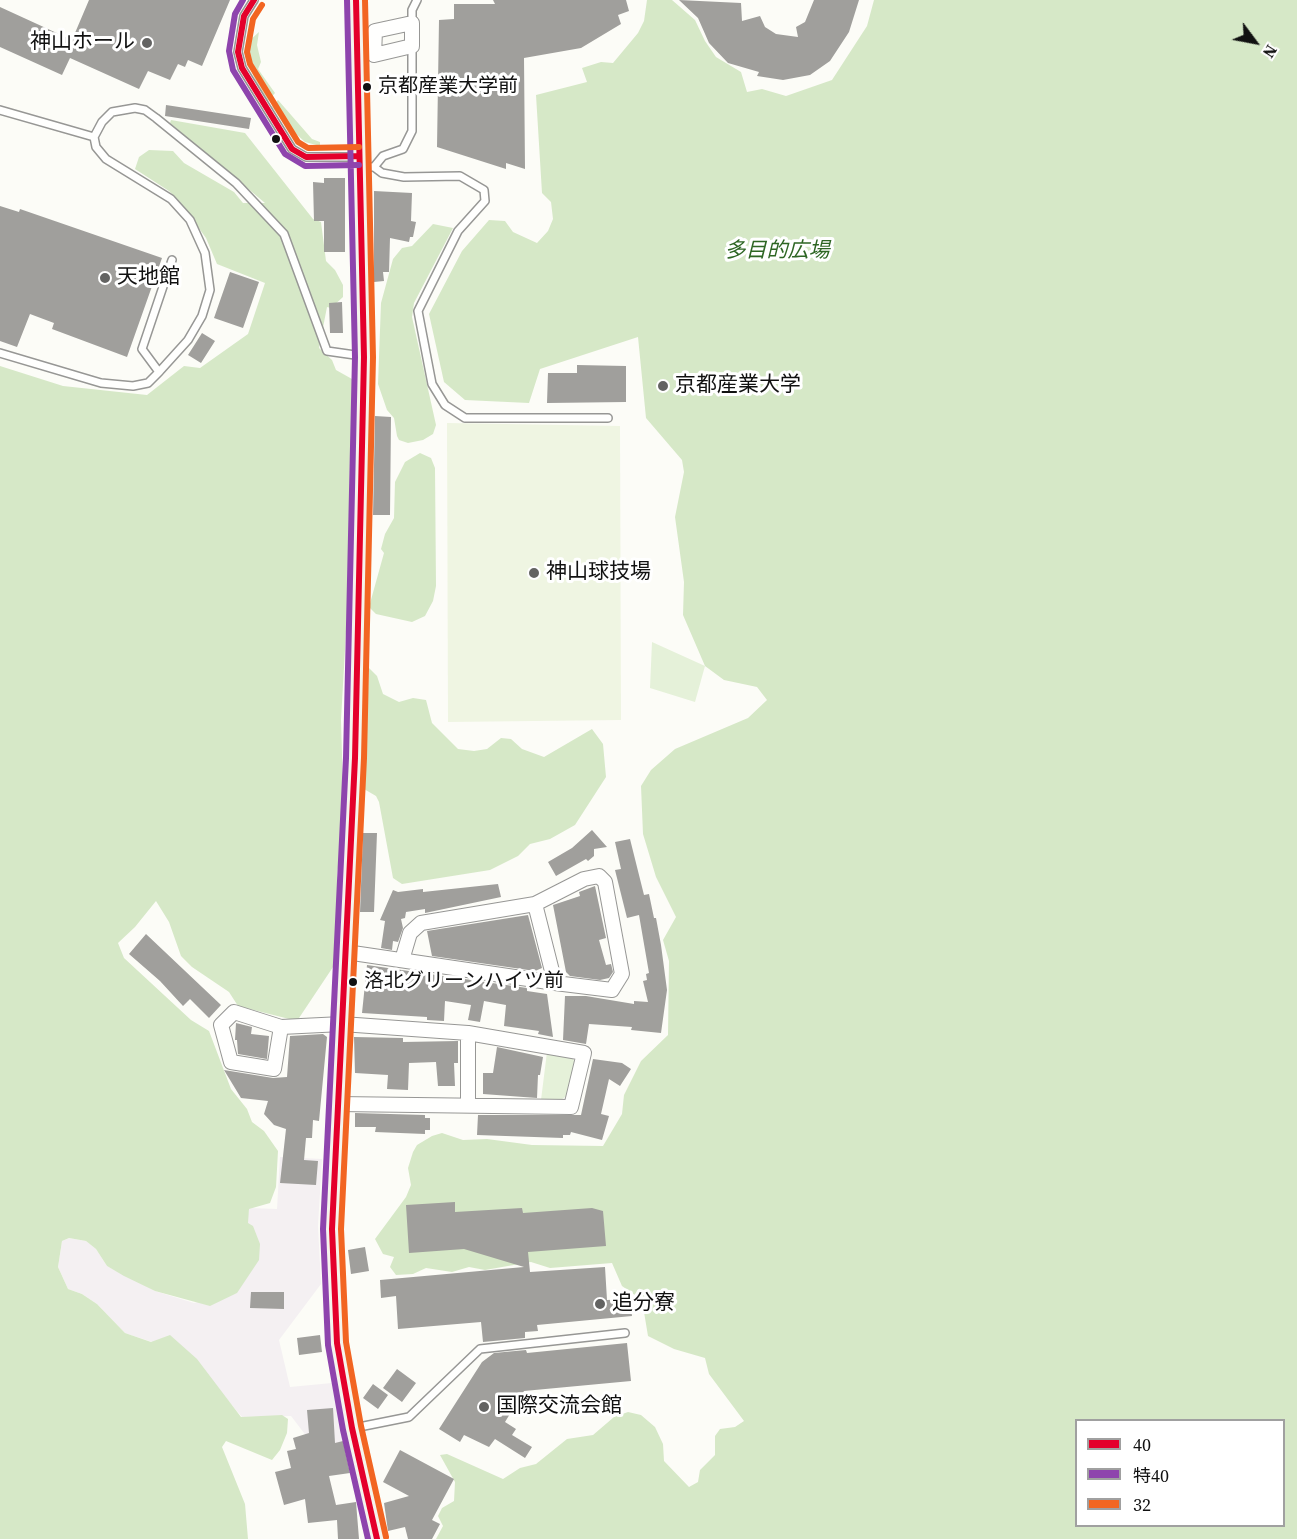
<!DOCTYPE html>
<meta charset="utf-8">
<style>
body{margin:0}
#map{position:relative;width:1297px;height:1539px;overflow:hidden;background:#fcfcf7;font-family:"Source Serif 4","Noto Sans JP",serif}
canvas{display:block}
.legend{position:absolute;left:1075px;top:1419px;width:210px;height:108px;box-sizing:border-box;background:#fff;border:2px solid #a0a0a0;margin:0;padding:8px 10px;list-style:none;font-size:18px;color:#111}
.legend li{display:flex;align-items:center;gap:12px;height:30px}
.legend b{width:30px;border:2px solid #a0a0a0}
.north{position:absolute;left:1225px;top:12px;width:60px;height:60px;-webkit-text-stroke:4px #fff;paint-order:stroke;rotate:122deg;font-size:16px;font-weight:700;line-height:24px;text-align:center;color:#111}
.north::after{content:'';display:block;margin:auto;width:21px;height:27px;background:#111;clip-path:polygon(50% 0,100% 100%,50% 72%,0 100%)}
</style>
<div id="map">
<canvas width="1297" height="1539"></canvas>
<ul class="legend">
<li><b style="height:8px;background:#e4002b"></b>40</li>
<li><b style="height:8px;background:#8e44ad"></b>特40</li>
<li><b style="height:8px;background:#f26522"></b>32</li>
</ul>
<div class="north">N</div>
</div>
<script>
const c = document.querySelector('canvas').getContext('2d');
c.lineJoin = 'round';
function paint(path, color) {
  c.fillStyle = color;
  c.fill(path, 'evenodd');
}
function shape(rows) {
  const path = new Path2D();
  for (const r of rows) {
    path.moveTo(r[0], r[1]);
    for (let i = 2; i < r.length; i += 2) path.lineTo(r[i], r[i + 1]);
  }
  return path;
}
function stroke(path, color, width, dash) {
  c.strokeStyle = color;
  c.lineWidth = width;
  c.lineCap = dash ? 'butt' : 'round';
  c.setLineDash(dash || []);
  c.stroke(path);
}
function write(font, color, halo, rows, align = 'center') {
  c.font = font + ' "Source Serif 4","Noto Sans JP",serif';
  c.lineWidth = 6;
  c.setLineDash([]);
  c.textBaseline = 'middle';
  c.strokeStyle = halo;
  c.fillStyle = color;
  for (const [text, x, y, turn = 0] of rows) {
    c.save();
    c.translate(x, y);
    c.rotate((+turn || 0) * Math.PI / 180);
    c.textAlign = isNaN(turn) ? turn : align;
    if (halo) c.strokeText(text, 0, 0);
    c.fillText(text, 0, 0);
    c.restore();
  }
}
const industrial = shape([
 [280,1157,322,1159,318,1226,321,1284,279,1340,290,1387,332,1383,343,1443,314,1446,291,1416,242,1417,224,1396,152,1342,125,1333,97,1304,82,1294,68,1289,58,1267,62,1241,69,1238,86,1241,96,1249,107,1266,155,1291,194,1303,237,1293,249,1208,277,1209]
]);
const green = shape([
 [652,642,705,666,695,702,650,688],
 [547,1052,572,1057,575,1063,568,1095,558,1102,541,1100]
]);
const forest = shape([
 [647,0,672,0,695,20,705,41,716,57,741,72,747,92,762,89,786,96,832,80,867,26,874,0,1297,0,1297,1539,436,1539,443,1526,438,1516,442,1508,454,1501,455,1482,440,1455,447,1454,503,1479,520,1468,536,1464,567,1439,593,1435,614,1417,628,1412,641,1415,655,1427,663,1444,664,1461,689,1487,698,1482,700,1470,715,1455,715,1436,720,1429,735,1427,744,1421,709,1374,705,1358,674,1349,648,1336,642,1300,622,1286,612,1263,550,1268,531,1262,485,1270,469,1267,452,1272,426,1268,413,1274,396,1275,390,1267,394,1257,383,1254,375,1239,406,1197,411,1185,408,1168,413,1152,417,1145,432,1136,442,1133,463,1140,487,1139,532,1145,603,1146,622,1114,624,1095,641,1061,668,1035,669,961,663,940,676,917,656,877,643,834,641,786,651,770,675,749,748,718,767,700,757,687,724,680,705,666,683,615,684,582,675,517,684,472,682,460,646,418,638,337,540,369,529,403,465,400,444,382,429,314,462,251,489,220,505,221,513,232,537,243,548,231,553,219,551,202,542,193,536,95,587,82,582,68,601,62,613,63,638,33,644,21],
 [1076,1420,1284,1420,1284,1526,1076,1526],
 [259,32,257,45,261,62,258,69,275,93,268,101,260,91,246,59,249,41],
 [278,100,312,139,320,142,320,146,305,142,284,123,272,107],
 [171,120,245,133,313,219,321,222,326,261,335,270,343,285,343,297,331,308,327,307,319,348,332,360,336,370,352,379,354,438,350,459,347,614,341,720,344,825,337,874,339,928,333,967,297,1021,238,1006,229,992,192,967,181,956,169,922,156,901,135,927,118,943,124,958,191,1020,209,1031,231,1089,247,1109,252,1122,264,1131,278,1151,276,1187,270,1203,249,1209,248,1223,253,1226,260,1244,259,1260,237,1293,210,1306,155,1291,124,1276,107,1266,96,1249,86,1241,69,1238,62,1241,58,1267,68,1289,82,1294,97,1304,125,1333,151,1342,170,1335,197,1359,241,1417,282,1415,288,1419,287,1433,280,1450,272,1460,226,1441,222,1447,245,1504,248,1539,0,1539,0,366,63,386,147,395,184,366,200,368,248,334,265,283,217,264,206,238,180,202,169,191,135,169,139,157,149,150,173,151,184,163,234,192,243,203,265,203,170,123],
 [433,224,453,228,414,303,412,317,436,425,433,434,423,440,408,443,399,440,397,436,394,418,387,410,378,384,381,303,393,259,402,248,412,246],
 [420,453,431,458,435,468,436,586,433,601,425,616,412,622,376,614,369,607,384,553,381,549,385,534,394,518,395,482,405,462],
 [369,668,377,676,383,694,399,702,413,698,426,700,432,723,458,749,474,751,487,749,501,738,511,739,522,749,544,757,592,729,603,744,606,777,575,825,550,839,530,844,518,856,490,870,402,884,393,878,379,802,376,796,364,789]
]);
const pitch = shape([
 [447,423,620,426,621,720,448,722]
]);
const building = shape([
 [89,0,230,0,202,66,188,60,185,67,178,64,170,80,148,71,139,89,70,58,62,75,0,47,0,7,72,40],
 [493,0,626,0,629,11,618,15,621,24,581,48,524,58,525,169,506,163,506,169,437,147,439,20,454,19,454,4,495,4],
 [679,0,741,3,742,21,760,16,765,27,776,34,798,37,796,27,805,22,814,0,859,0,849,32,830,61,810,75,783,80,757,76,759,72,728,63,709,43,698,18],
 [166,105,251,118,249,129,165,116],
 [324,178,345,178,345,252,324,252,324,221,314,221,313,182,324,183],
 [374,191,412,193,411,221,416,222,413,237,410,237,409,242,390,238,389,272,383,272,384,281,374,282],
 [0,206,19,212,20,209,162,258,127,357,52,329,54,323,30,314,17,347,0,341],
 [230,272,259,282,243,328,214,318],
 [342,302,343,333,330,333,329,303],
 [202,333,215,341,201,363,188,355],
 [577,365,626,366,626,402,547,403,548,373,577,373],
 [375,416,391,417,390,515,373,515],
 [592,830,607,847,594,849,594,856,588,861,586,859,556,876,548,862,572,848],
 [363,833,377,833,374,912,360,912],
 [630,839,644,895,649,894,654,918,656,918,661,945,667,990,661,1033,631,1030,632,1027,589,1024,586,1044,563,1040,565,996,586,996,634,1004,634,1001,648,1002,643,981,647,980,646,974,649,973,639,915,627,918,615,870,621,869,615,842],
 [498,884,501,897,425,913,425,909,406,912,405,918,401,919,403,928,398,942,393,941,392,950,381,948,385,921,380,920,393,890,398,892,423,889,423,892],
 [595,886,606,938,599,940,606,965,611,964,613,972,609,978,600,980,570,976,566,972,553,905,580,896,579,892],
 [528,915,542,968,535,971,432,956,427,931],
 [146,934,221,1005,209,1018,190,999,183,1006,160,981,129,954],
 [367,965,527,988,527,991,547,994,553,1037,538,1034,539,1031,504,1026,506,1005,484,1001,480,1022,468,1020,471,1005,445,1001,444,1021,427,1020,427,1017,362,1013],
 [236,1023,252,1027,251,1034,269,1036,267,1059,238,1054,237,1040,235,1040],
 [323,1034,327,1037,319,1121,313,1120,312,1138,306,1138,304,1160,318,1161,316,1185,280,1183,286,1129,274,1125,264,1114,268,1101,241,1098,224,1070,273,1078,287,1077,290,1036],
 [354,1037,403,1038,403,1042,458,1041,458,1063,454,1063,455,1086,438,1086,436,1062,409,1063,408,1090,387,1089,388,1075,355,1073],
 [497,1047,543,1057,540,1075,538,1075,537,1098,483,1094,483,1073,493,1073],
 [593,1059,622,1063,631,1069,620,1086,609,1079,601,1114,609,1116,602,1140,571,1132,570,1135,563,1135,563,1138,477,1135,478,1115,581,1115],
 [355,1113,425,1115,425,1118,430,1118,430,1130,425,1130,425,1134,375,1132,376,1127,355,1127],
 [455,1202,455,1212,522,1208,523,1213,592,1208,603,1211,606,1246,528,1252,530,1272,605,1267,607,1300,630,1299,632,1316,537,1325,538,1331,525,1332,525,1338,483,1342,481,1322,398,1329,396,1296,381,1298,380,1280,524,1267,464,1249,409,1253,406,1205],
 [365,1247,369,1271,351,1274,348,1250],
 [251,1292,284,1292,284,1309,250,1308],
 [320,1335,322,1352,299,1355,297,1338],
 [627,1343,631,1381,524,1391,505,1422,516,1429,512,1435,532,1447,525,1458,495,1439,489,1447,464,1435,460,1442,439,1429,482,1362,494,1353,526,1350,527,1353],
 [397,1369,416,1383,402,1402,383,1388],
 [373,1384,388,1395,378,1409,363,1398],
 [333,1408,335,1443,343,1441,350,1473,329,1476,336,1505,356,1502,359,1539,338,1539,337,1520,308,1523,305,1499,284,1505,275,1472,291,1468,287,1451,296,1449,293,1438,309,1433,307,1410],
 [400,1450,454,1479,432,1520,440,1524,432,1539,408,1539,405,1527,388,1531,384,1503,409,1496,383,1482]
]);
const lane = shape([
 [254,0,244,16,238,52,242,68,292,149,306,157,357,157],
 [412,23,412,10,417,0],
 [0,110,94,137],
 [360,167,374,167,382,173,404,177,460,176,484,190,485,201,458,231,418,311,432,384,445,405,465,418,608,418],
 [374,167,383,156,403,149,412,131,412,46],
 [0,353,101,383,133,386,148,383,159,372,188,340,202,316,210,290,205,253,190,220,171,199,106,159,96,147,94,137,102,122,112,112,135,108,145,110,156,118,236,183,284,234,327,351,362,356],
 [159,372,142,349,172,260],
 [354,1428,409,1417,480,1349,625,1333]
]);
const street = shape([
 [412,23,412,46,374,55,375,31,412,23],
 [346,952,555,983,612,990,622,974,605,882,599,876,584,879,535,904,555,983],
 [402,960,410,933,421,923,535,904],
 [281,1027,274,1069,231,1062,221,1025,234,1012,281,1027,342,1024,468,1033],
 [338,1104,571,1107,584,1053,468,1033,468,1105]
]);
const secondary = shape([
 [356,0,364,357,355,758,332,1229,337,1343,352,1428,377,1539]
]);
const bus1 = shape([
 [254,0,244,16,238,52,242,68,292,149,306,157,359,156],
 [356,0,364,357,355,758,332,1229,337,1343,352,1428,377,1539]
]);
const bus2 = shape([
 [243,0,235,14,229,51,233,70,285,154,305,166,359,165],
 [347,0,355,357,346,758,323,1229,328,1345,343,1430,368,1539]
]);
const bus3 = shape([
 [365,0,373,357,364,758,341,1229,346,1342,361,1426,386,1537],
 [262,5,253,19,247,52,250,64,298,142,308,148,359,147]
]);
const markers = [
 [147,43,6,"#636362"],
 [367,87,5,"#111"],
 [276,139,5,"#111"],
 [105,278,6,"#636362"],
 [663,386,6,"#636362"],
 [534,573,6,"#636362"],
 [353,982,5,"#111"],
 [600,1304,6,"#636362"],
 [484,1407,6,"#636362"]
];
const busNames = [
 ["京都産業大学前",378,87],
 ["洛北グリーンハイツ前",364,982]
];
const poiNames = [
 ["神山ホール",135,43,"right"],
 ["天地館",117,278],
 ["京都産業大学",675,386],
 ["神山球技場",546,573],
 ["追分寮",612,1304],
 ["国際交流会館",496,1407]
];
const parkNames = [
 ["多目的広場",777,252]
];
paint(industrial, '#f4f0f2');
paint(green, '#e5f1d9');
paint(forest, '#d6e8c7');
paint(pitch, '#eff5e2');
paint(building, '#a09f9c');
stroke(lane, '#979795', 10);
stroke(street, '#979795', 16);
stroke(secondary, '#8d8d8b', 22);
stroke(lane, '#fffffe', 7);
stroke(street, '#fffffe', 14);
stroke(secondary, '#f5f4ec', 20);
stroke(bus1, '#e4002b', 6);
stroke(bus2, '#8e44ad', 6);
stroke(bus3, '#f26522', 6);
for (const [x, y, r, color] of markers) {
  const dot = new Path2D();
  dot.arc(x, y, r, 0, 2 * Math.PI);
  c.fillStyle = color;
  c.fill(dot);
  stroke(dot, '#fff', 2);
}
write('20px', '#111', '#fff', busNames, 'left');
write('21px', '#111', '#fff', poiNames, 'left');
write('italic 21px', '#2e6624', '#fff', parkNames);
</script>
